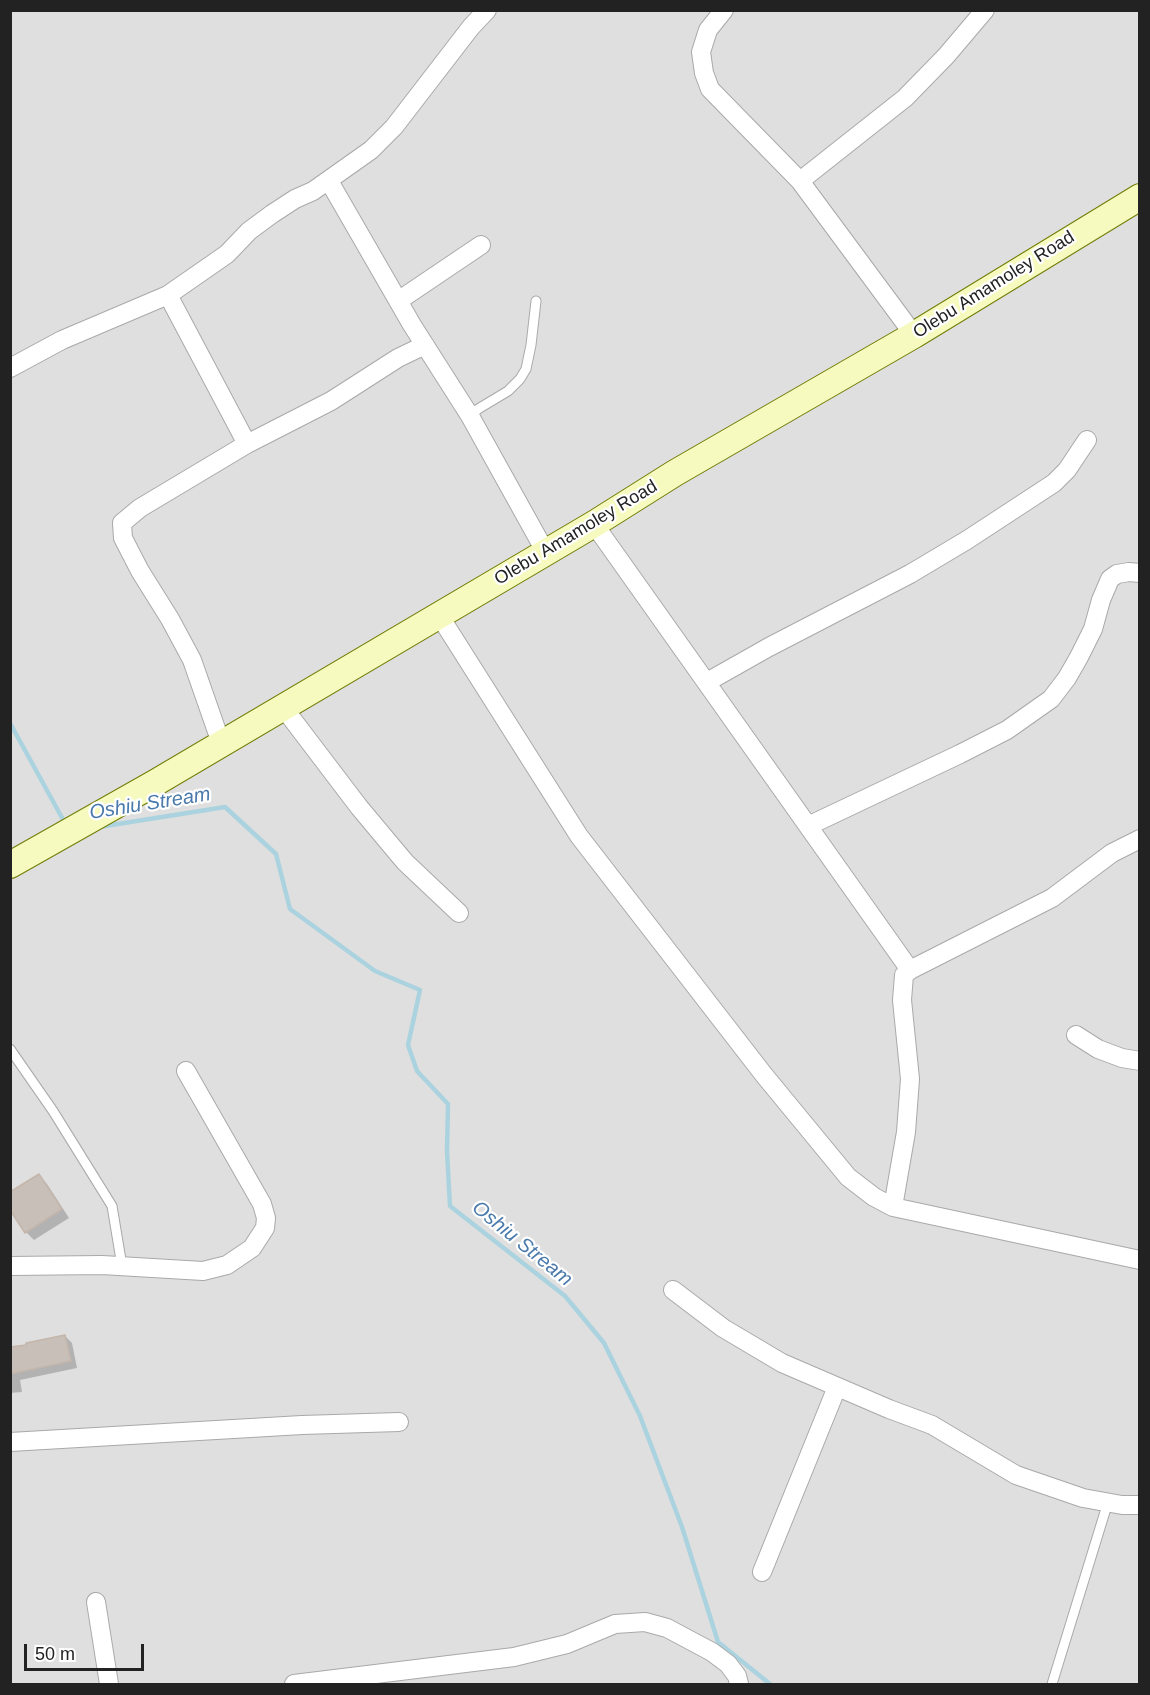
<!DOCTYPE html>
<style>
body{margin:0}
#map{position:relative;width:1150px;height:1695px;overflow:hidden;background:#f2efe9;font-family:Helvetica,sans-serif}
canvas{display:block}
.frame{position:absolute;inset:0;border:12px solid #222;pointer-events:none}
.scale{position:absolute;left:24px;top:1644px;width:120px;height:27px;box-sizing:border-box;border:3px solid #222;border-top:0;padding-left:8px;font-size:18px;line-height:21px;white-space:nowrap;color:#222;-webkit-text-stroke:4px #fff;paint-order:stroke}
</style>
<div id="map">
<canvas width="1150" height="1695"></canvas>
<div class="frame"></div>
<div class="scale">50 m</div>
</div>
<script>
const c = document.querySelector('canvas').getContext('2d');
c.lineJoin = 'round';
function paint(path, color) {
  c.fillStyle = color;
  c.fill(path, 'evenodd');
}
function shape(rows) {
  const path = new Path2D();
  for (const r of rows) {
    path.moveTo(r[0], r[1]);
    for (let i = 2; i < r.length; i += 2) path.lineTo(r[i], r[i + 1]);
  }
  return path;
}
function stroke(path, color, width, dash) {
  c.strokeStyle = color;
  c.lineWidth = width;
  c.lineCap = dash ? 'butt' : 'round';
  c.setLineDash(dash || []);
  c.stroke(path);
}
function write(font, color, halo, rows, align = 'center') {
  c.font = font + ' Helvetica,sans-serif';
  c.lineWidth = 4.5;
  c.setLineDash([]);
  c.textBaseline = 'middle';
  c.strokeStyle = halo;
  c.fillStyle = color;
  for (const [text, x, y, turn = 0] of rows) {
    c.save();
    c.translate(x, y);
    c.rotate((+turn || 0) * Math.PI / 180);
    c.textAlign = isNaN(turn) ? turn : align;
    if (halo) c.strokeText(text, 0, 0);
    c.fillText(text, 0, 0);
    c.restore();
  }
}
const residential = shape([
 [11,11,1139,11,1139,1684,11,1684]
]);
const shadow = shape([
 [39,1176,47,1184,69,1218,34,1240,26,1232],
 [65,1336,72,1343,77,1368,20,1380,22,1392,10,1393,10,1348,28,1346]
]);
const stream = shape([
 [10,723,66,825],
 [99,827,225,807,276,854,290,909,375,971,420,990,408,1045,417,1071,448,1104,447,1151,450,1206,565,1296,604,1343,640,1416,682,1527,718,1642,770,1684]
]);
const building = shape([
 [39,1174,62,1209,25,1233,10,1210,10,1192,39,1174],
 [65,1335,71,1361,10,1374,10,1347,26,1345,26,1343,65,1335]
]);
const lane = shape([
 [470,416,478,409,508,391,520,379,526,369,531,345,536,301],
 [10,1049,53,1111,112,1206,122,1266],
 [1052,1684,1108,1502]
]);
const street = shape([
 [724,10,708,30,701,52,704,73,710,89,800,181,914,335],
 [329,181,412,325,470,416,545,551],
 [800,181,905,98,946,56,985,10],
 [168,295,247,444],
 [398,301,481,245],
 [10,368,62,340,168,295,227,254,249,231,272,214,295,199,313,191,371,150,394,127,471,27,487,10],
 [594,524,910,970],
 [439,615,579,836,764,1075,848,1177,874,1197,893,1207,1140,1260],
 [707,682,769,647,910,574,967,540,1054,483,1067,470,1087,440],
 [283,707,359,807,405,862,459,913],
 [221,743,192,660,170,619,140,571,123,538,122,523,140,508,247,444,331,401,398,358,425,345],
 [808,826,960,754,1007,730,1051,699,1067,678,1079,657,1093,629,1101,600,1110,579,1117,574,1129,572,1140,573],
 [1076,1035,1098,1049,1122,1058,1140,1061],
 [893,1207,906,1132,910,1079,902,1000,904,975,910,970,1052,898,1112,853,1140,839],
 [10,1266,102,1265,203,1271,227,1265,252,1248,265,1228,266,1218,262,1204,186,1071],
 [673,1290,723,1328,782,1363,889,1409,932,1425,1016,1475,1083,1498,1122,1505,1140,1505],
 [10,1442,302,1425,399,1422],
 [762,1572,837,1387],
 [96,1602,109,1684],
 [294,1684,514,1657,567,1644,615,1624,645,1622,667,1628,712,1652,728,1664,737,1676,739,1684]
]);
const secondary = shape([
 [10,865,155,783,594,524,675,473,914,335,1140,197]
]);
const streetNames = [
 ["Olebu Amamoley Road",994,285,-32],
 ["Olebu Amamoley Road",576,533,-31]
];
const waterNames = [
 ["Oshiu Stream",150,804,-9],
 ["Oshiu Stream",522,1244,39]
];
paint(residential, '#e0dfdf');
paint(shadow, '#0003');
stroke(stream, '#aad3df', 4.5);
paint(building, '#c7bfb8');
stroke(building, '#c4b6ab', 1.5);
stroke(lane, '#a9a9a9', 11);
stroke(street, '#a9a9a9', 20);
stroke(secondary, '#707d05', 28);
stroke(lane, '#fff', 9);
stroke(street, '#fff', 18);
stroke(secondary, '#f7fabf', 26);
write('18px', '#222', '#fff', streetNames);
write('italic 20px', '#4a7aab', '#fff', waterNames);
</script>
